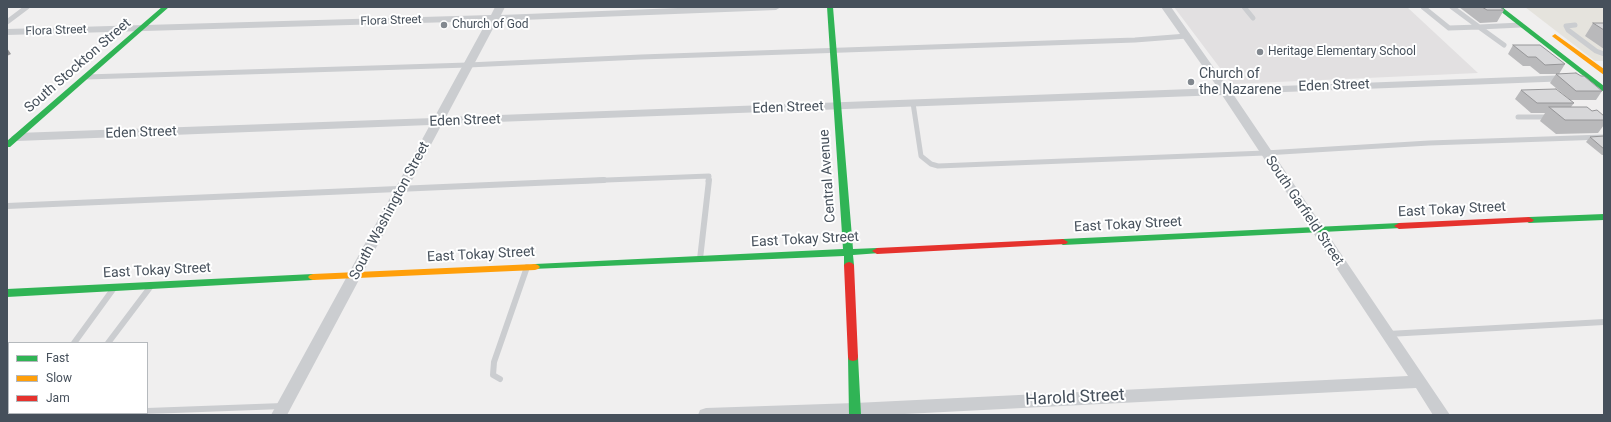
<!DOCTYPE html>
<style>
body{margin:0}
#map{position:relative;width:1611px;height:422px;overflow:hidden;background:#f0efef;font-family:Roboto,sans-serif}
canvas{display:block}
.frame{position:absolute;inset:0;border:8px solid #46505b;pointer-events:none}
.legend{position:absolute;left:8px;top:342px;width:140px;height:72px;box-sizing:border-box;background:#fff;border:1px solid #b5b9bd;margin:0;padding:5px 7px;list-style:none;font-size:12px;color:#46505b}
.legend li{display:flex;align-items:center;gap:8px;height:20px}
.legend b{width:20px;border:1px solid #b5b9bd}
</style>
<div id="map">
<canvas width="1611" height="422"></canvas>
<div class="frame"></div>
<ul class="legend">
<li><b style="height:5px;background:#30b455"></b>Fast</li>
<li><b style="height:5px;background:#ff9f0a"></b>Slow</li>
<li><b style="height:5px;background:#e5322d"></b>Jam</li>
</ul>
</div>
<script>
const c = document.querySelector('canvas').getContext('2d');
c.lineJoin = 'round';
function paint(path, color) {
  c.fillStyle = color;
  c.fill(path, 'evenodd');
}
function shape(rows) {
  const path = new Path2D();
  for (const r of rows) {
    path.moveTo(r[0], r[1]);
    for (let i = 2; i < r.length; i += 2) path.lineTo(r[i], r[i + 1]);
  }
  return path;
}
function stroke(path, color, width, dash) {
  c.strokeStyle = color;
  c.lineWidth = width;
  c.lineCap = dash ? 'butt' : 'round';
  c.setLineDash(dash || []);
  c.stroke(path);
}
function write(font, color, halo, rows, align = 'center') {
  c.font = font + ' Roboto,sans-serif';
  c.lineWidth = 4;
  c.setLineDash([]);
  c.textBaseline = 'middle';
  c.strokeStyle = halo;
  c.fillStyle = color;
  for (const [text, x, y, turn = 0] of rows) {
    c.save();
    c.translate(x, y);
    c.rotate((+turn || 0) * Math.PI / 180);
    c.textAlign = isNaN(turn) ? turn : align;
    if (halo) c.strokeText(text, 0, 0);
    c.fillText(text, 0, 0);
    c.restore();
  }
}
const commercial = shape([
 [1525,7,1604,7,1604,61,1595,61]
]);
const education = shape([
 [1174,7,1407,7,1478,73,1232,84]
]);
const laneFar1 = shape([
 [1244,7,1253,18],
 [1423,7,1449,28,1479,27,1452,7],
 [7,22,27,7],
 [1575,25,1566,26,1568,30,1596,51,1604,54],
 [1504,45,1479,27,1521,25],
 [86,77,468,65,641,57,1135,40,1187,36],
 [913,103,921,156,931,164,938,166,1265,153,1429,143,1604,137],
 [1518,117,1550,117],
 [581,181,709,176,708,181]
]);
const lane = shape([
 [7,206,604,180],
 [700,259,709,180],
 [1388,334,1604,322],
 [74,343,114,288],
 [108,343,151,286],
 [500,379,493,375,494,362,527,267],
 [147,411,283,406]
]);
const street = shape([
 [495,7,505,7,501,15,703,7,781,7,776,10,497,21,446,117,1218,88,1161,7,1171,7,1228,88,1570,75,1575,78,1570,81,1233,94,1450,415,1433,415,1416,388,885,415,698,415,700,410,706,408,855,403,1408,376,1222,95,442,124,287,415,271,415,430,125,17,141,11,137,17,133,434,118,487,21,7,35,7,29,491,15,495,7]
]);
const fast = shape([
 [162,7,169,7,10,147,7,147,7,141,162,7],
 [827,7,833,7,853,249,877,248,882,251,880,253,853,255,854,265,852,267,849,268,846,267,844,265,844,256,532,269,530,267,532,265,535,264,843,249,827,7],
 [1495,7,1502,7,1604,86,1604,92,1495,7],
 [1604,214,1604,220,1529,223,1524,220,1529,217,1604,214],
 [1399,223,1402,224,1404,226,1402,228,1063,245,1058,242,1063,239,1399,223],
 [313,274,316,275,318,277,316,279,313,280,7,297,7,289,313,274],
 [853,353,857,354,858,357,861,415,849,415,848,357,849,354,853,353]
]);
const slow = shape([
 [1555,34,1604,69,1604,75,1553,37,1552,36,1555,34],
 [535,264,538,265,540,267,538,269,535,270,313,280,310,279,308,277,310,275,313,274,535,264]
]);
const jam = shape([
 [1529,217,1534,220,1532,222,1399,229,1394,226,1399,223,1529,217],
 [1063,239,1068,242,1066,244,877,254,872,251,877,248,1063,239],
 [849,262,852,263,854,265,858,357,857,360,853,361,849,360,848,357,844,265,846,263,849,262]
]);
const wall = shape([
 [1459,7,1500,7,1504,10,1497,22,1480,23],
 [1593,23,1604,23,1604,49,1585,36],
 [1513,45,1565,64,1559,74,1540,74,1530,66,1523,66,1508,54],
 [1556,74,1581,76,1602,91,1596,100,1570,100,1574,103,1571,107,1592,111,1604,116,1604,125,1598,133,1556,134,1540,121,1545,113,1531,113,1515,99,1521,90,1569,99,1550,83],
 [1604,136,1604,155,1602,155,1586,142,1590,137]
]);
const shadedWall = shape([
 [7,48,11,54,7,56]
]);
const building = shape([
 [1482,7,1500,7,1504,10,1487,10,1482,7],
 [1593,23,1604,23,1604,30,1593,23],
 [1513,45,1540,45,1565,64,1545,65,1536,57,1528,57,1513,45],
 [1576,73,1581,76,1584,76,1602,91,1576,91,1556,74,1576,73],
 [1556,89,1574,103,1537,103,1521,90,1556,89],
 [1549,107,1587,107,1592,111,1597,110,1604,116,1604,120,1565,120,1549,107],
 [1604,136,1604,149,1590,137,1604,136]
]);
const markers = [
 [444,25,4,"#82888f"],
 [1260,52,4,"#82888f"],
 [1191,82,4,"#82888f"]
];
const farStreetnames = [
 ["Flora Street",391,21,-2],
 ["Flora Street",56,31,-2]
];
const farPoinames = [
 ["Church of God",452,25],
 ["Heritage Elementary School",1268,52]
];
const streetNames = [
 ["South Stockton Street",78,66,-41],
 ["Eden Street",1334,86,-2],
 ["Eden Street",788,108,-2],
 ["Eden Street",465,121,-2],
 ["Eden Street",141,133,-2],
 ["Central Avenue",828,176,-94],
 ["East Tokay Street",1452,210,-3],
 ["South Washington Street",390,211,-62],
 ["South Garfield Street",1304,211,56],
 ["East Tokay Street",1128,225,-3],
 ["East Tokay Street",805,240,-3],
 ["East Tokay Street",481,255,-3],
 ["East Tokay Street",157,271,-3]
];
const poiNames = [
 ["Church of",1199,74],
 ["the Nazarene",1199,90]
];
const nearStreetnames = [
 ["Harold Street",1075,398,-3]
];
paint(commercial, '#e5e3dd');
paint(education, '#e2e0e1');
stroke(laneFar1, '#cbcdd0', 5);
stroke(lane, '#cbcdd0', 6);
paint(street, '#cbcdd0');
paint(fast, '#30b455');
paint(slow, '#ff9f0a');
paint(jam, '#e5322d');
paint(wall, '#b9b9bb');
paint(shadedWall, '#969698');
paint(building, '#d7d7d9');
stroke(building, '#969698', 1);
for (const [x, y, r, color] of markers) {
  const dot = new Path2D();
  dot.arc(x, y, r, 0, 2 * Math.PI);
  c.fillStyle = color;
  c.fill(dot);
  stroke(dot, '#fff', 1.5);
}
write('12px', '#46505b', '#fff', farStreetnames);
write('12px', '#46505b', '#fff', farPoinames, 'left');
write('14px', '#46505b', '#fff', streetNames);
write('14px', '#46505b', '#fff', poiNames, 'left');
write('17px', '#46505b', '#fff', nearStreetnames);
</script>
